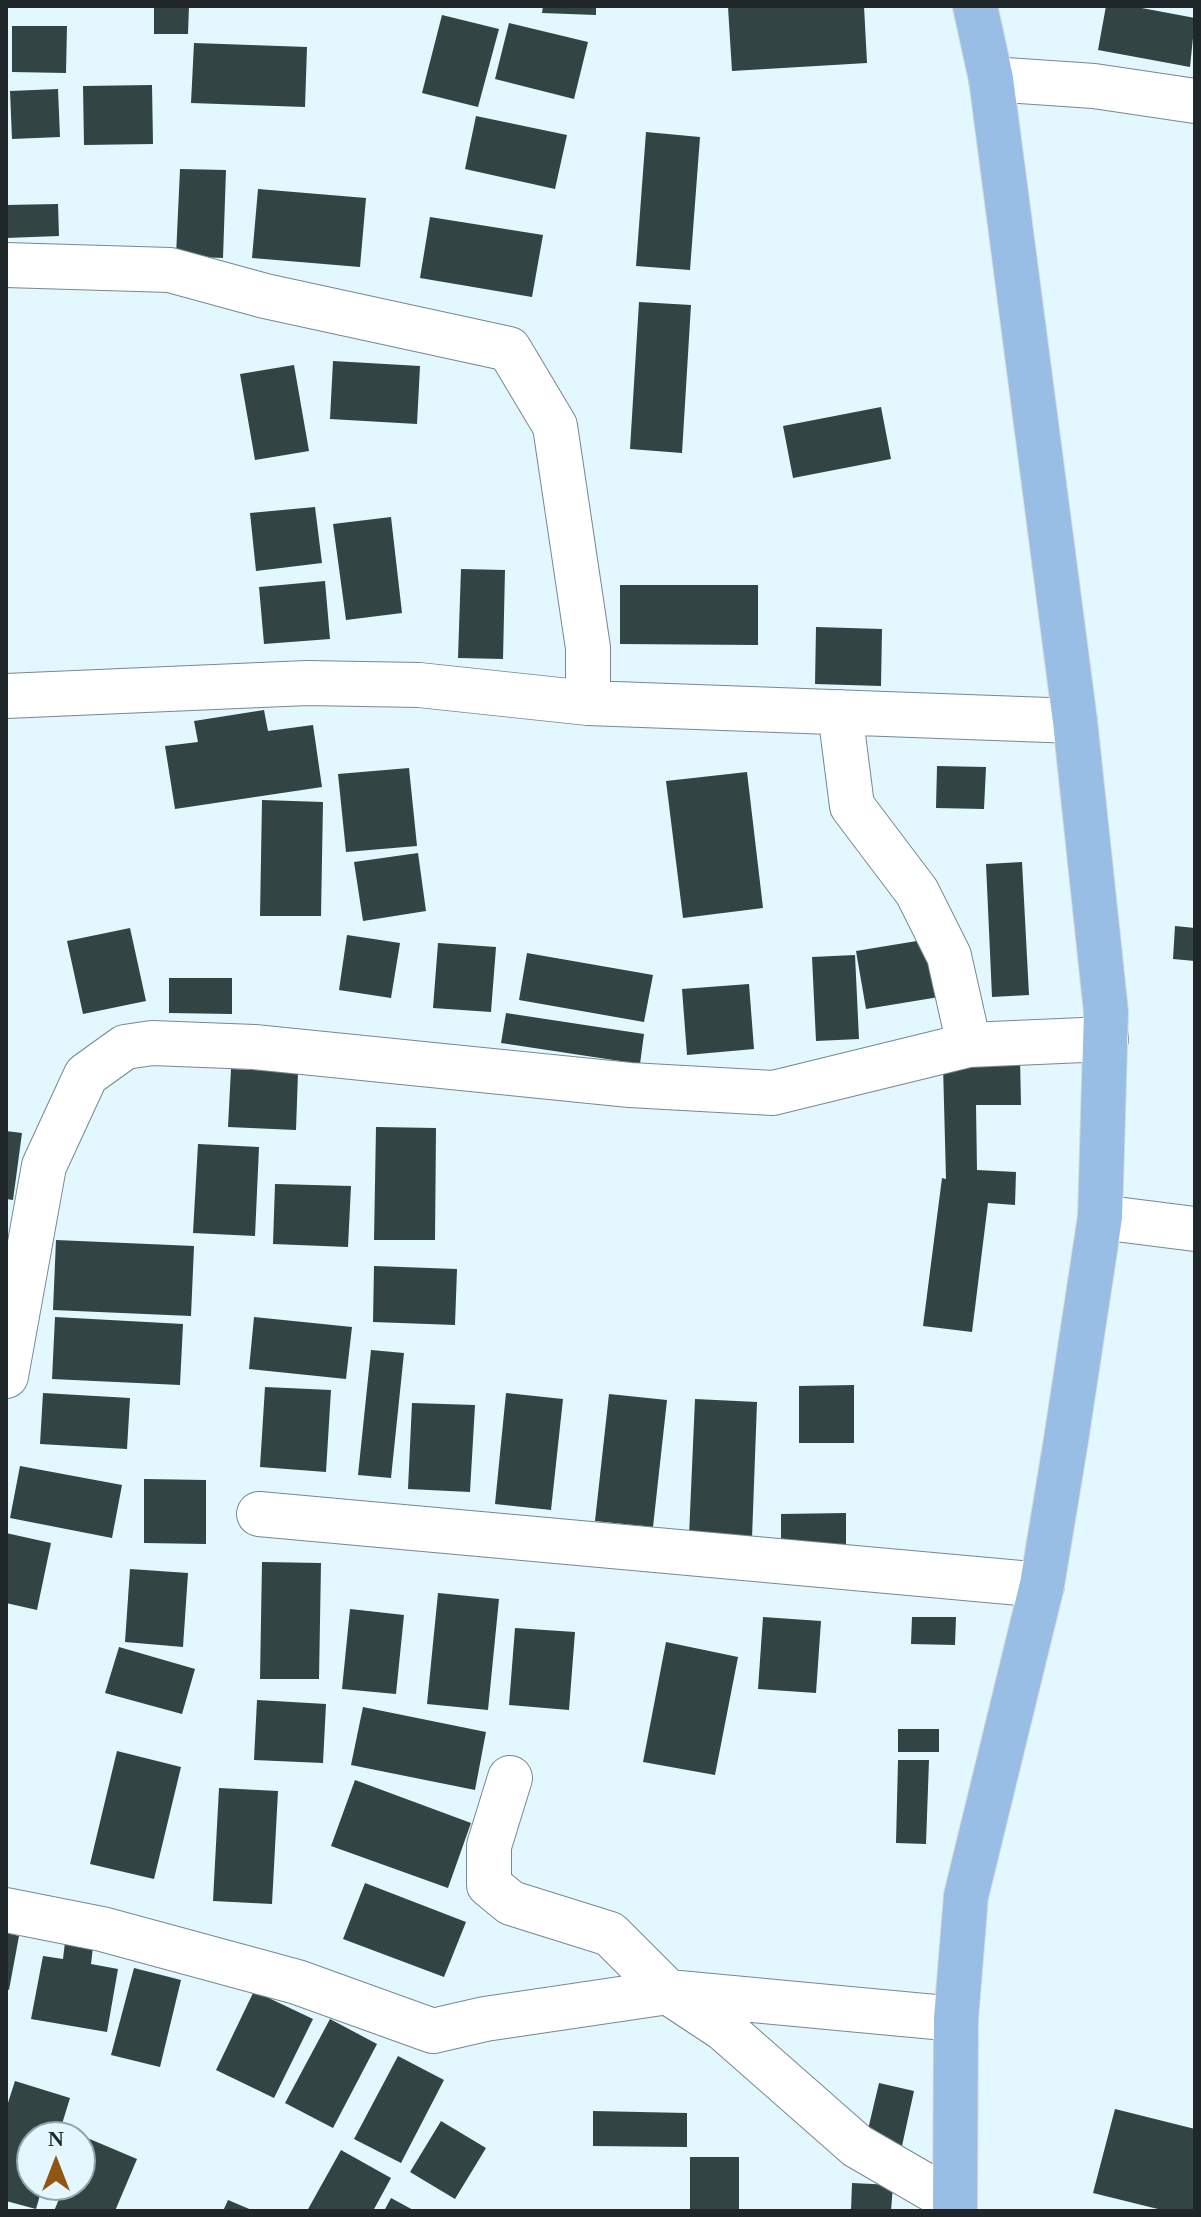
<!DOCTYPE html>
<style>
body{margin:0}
#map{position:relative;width:1201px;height:2217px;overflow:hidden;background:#e3f7ff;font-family:Georgia,serif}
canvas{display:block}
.frame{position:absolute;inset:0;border:8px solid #1f272a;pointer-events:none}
.north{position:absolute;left:16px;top:2121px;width:80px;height:80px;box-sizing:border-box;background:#e3f7ff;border:2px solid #95a4aa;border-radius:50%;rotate:0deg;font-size:22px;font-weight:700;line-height:32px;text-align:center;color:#1f272a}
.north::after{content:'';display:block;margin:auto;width:28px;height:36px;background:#905611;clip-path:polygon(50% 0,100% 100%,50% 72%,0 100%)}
</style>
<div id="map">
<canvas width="1201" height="2217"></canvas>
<div class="frame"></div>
<div class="north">N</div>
</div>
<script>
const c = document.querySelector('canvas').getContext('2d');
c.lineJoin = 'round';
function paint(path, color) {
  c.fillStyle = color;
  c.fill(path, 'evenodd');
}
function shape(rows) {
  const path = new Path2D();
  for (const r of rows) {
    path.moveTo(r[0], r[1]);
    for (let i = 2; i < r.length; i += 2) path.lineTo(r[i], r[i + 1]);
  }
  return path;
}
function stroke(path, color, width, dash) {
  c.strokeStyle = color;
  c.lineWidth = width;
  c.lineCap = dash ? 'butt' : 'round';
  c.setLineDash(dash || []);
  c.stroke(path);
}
const building = shape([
 [154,6,189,6,188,34,154,34],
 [543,6,596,6,596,15,542,13],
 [864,6,867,63,732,71,728,7],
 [1106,6,1131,6,1195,18,1190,67,1098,50],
 [442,15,499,29,478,107,422,93],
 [509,23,588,42,574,99,495,79],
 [12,26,67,26,66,73,12,72],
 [194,43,307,47,305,107,191,103],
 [152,85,153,144,84,145,83,86],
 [58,89,60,137,12,139,10,91],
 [476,116,567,135,555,189,465,169],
 [646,132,700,137,690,270,636,266],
 [180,169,226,170,223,258,176,256],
 [258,189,366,198,360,267,252,258],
 [58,204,59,236,6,238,6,205],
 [430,217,543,235,532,297,420,278],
 [639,302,691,305,682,453,630,449],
 [333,361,420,366,417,424,330,419],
 [294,365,309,451,255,460,240,374],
 [881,407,891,459,793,478,783,426],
 [315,507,322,563,256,571,250,513],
 [391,517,402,613,346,620,333,524],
 [461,569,505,570,503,659,458,658],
 [325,581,330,639,264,644,259,587],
 [620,585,758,585,758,645,620,644],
 [816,627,882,629,881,686,815,684],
 [264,710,268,731,313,725,322,787,175,809,165,746,198,742,194,721],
 [937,766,986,767,984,809,936,808],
 [409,768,417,846,346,852,338,774],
 [747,772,763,908,683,918,666,781],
 [262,800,323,802,321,916,260,916],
 [418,853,426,911,363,921,354,862],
 [1022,862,1029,995,992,997,986,864],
 [1175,926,1195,928,1195,961,1173,959],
 [130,928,146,1001,83,1014,67,941],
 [347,935,400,943,391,998,339,990],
 [929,939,939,997,866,1009,856,951],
 [438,943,496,947,491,1012,433,1008],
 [527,953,653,975,644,1022,519,1000],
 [855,955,859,1039,816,1041,812,957],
 [169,978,232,978,232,1014,169,1013],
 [749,984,754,1049,687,1055,682,989],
 [506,1013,644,1034,640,1064,501,1043],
 [1020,1058,1021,1105,976,1105,977,1170,1016,1172,1015,1205,988,1203,972,1332,923,1326,942,1178,946,1179,943,1065],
 [231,1069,298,1072,296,1130,228,1127],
 [376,1127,436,1128,435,1240,374,1240],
 [6,1131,22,1133,13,1200,6,1199],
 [198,1144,259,1147,255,1236,193,1233],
 [275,1184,351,1186,348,1247,273,1244],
 [56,1240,194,1246,191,1316,53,1310],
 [374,1266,457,1269,455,1325,373,1322],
 [55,1317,183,1324,180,1385,52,1379],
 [254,1317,352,1327,346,1379,249,1369],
 [371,1350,404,1353,391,1478,358,1475],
 [854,1385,854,1443,799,1443,799,1386],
 [265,1387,331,1390,326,1472,260,1467],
 [43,1393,130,1398,127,1449,40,1444],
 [506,1393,563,1399,551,1510,495,1504],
 [609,1394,667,1400,653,1527,595,1521],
 [695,1399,757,1402,752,1538,689,1536],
 [412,1403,475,1405,470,1492,408,1489],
 [20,1466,122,1485,112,1538,10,1518],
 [144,1479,206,1480,206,1544,144,1543],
 [846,1513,846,1551,781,1552,781,1514],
 [6,1533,51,1543,37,1610,6,1603],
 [262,1562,321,1563,319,1679,260,1679],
 [130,1569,188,1573,183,1647,125,1642],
 [438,1593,499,1599,488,1710,427,1704],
 [350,1609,404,1615,396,1694,342,1689],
 [763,1617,821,1621,816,1693,758,1689],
 [912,1617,956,1617,955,1645,911,1644],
 [515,1628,575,1632,569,1710,509,1705],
 [666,1642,738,1657,715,1775,643,1762],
 [119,1647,195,1669,182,1714,105,1693],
 [257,1700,326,1704,323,1763,254,1760],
 [363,1707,486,1732,475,1790,351,1765],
 [898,1729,939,1729,939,1752,898,1752],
 [117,1751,181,1767,154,1879,90,1864],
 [898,1760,929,1760,926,1844,896,1843],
 [355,1780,471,1823,448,1888,331,1846],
 [219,1788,278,1791,272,1904,213,1901],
 [365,1883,466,1922,444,1977,343,1939],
 [6,1933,19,1936,9,1990,6,1989],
 [65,1942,93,1947,91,1964,118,1969,107,2032,31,2019,43,1956,63,1959],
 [134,1968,181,1980,160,2067,111,2055],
 [254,1991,313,2019,274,2098,216,2070],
 [330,2019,377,2044,333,2128,285,2103],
 [398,2056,444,2080,401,2163,354,2139],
 [15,2081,70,2098,58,2137,32,2137,32,2185,43,2185,36,2209,6,2201,6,2109],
 [879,2083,914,2091,902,2146,866,2138],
 [1115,2109,1195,2129,1195,2211,1166,2211,1093,2193],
 [593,2111,687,2113,687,2147,593,2146],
 [441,2121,486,2148,455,2199,410,2172],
 [85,2137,137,2159,115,2211,54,2211,65,2185,80,2185,80,2149],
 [341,2150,391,2178,373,2211,307,2211],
 [690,2157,739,2157,739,2211,690,2211],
 [852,2183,893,2185,891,2211,851,2211],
 [391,2198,415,2211,384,2211],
 [228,2200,254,2211,223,2211]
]);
const minor = shape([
 [991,79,1094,86,1195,101],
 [6,265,170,270,265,296,509,349,555,426,588,648,588,703],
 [6,696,307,683,419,685,588,703,1075,721],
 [840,712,852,806,917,892,949,956,969,1045],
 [1100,1217,1195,1229],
 [6,1376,44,1166,86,1075,125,1047,152,1043,254,1047,630,1085,773,1093,969,1045,1106,1039],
 [259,1514,1042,1585],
 [510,1778,489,1846,489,1885,511,1903,610,1934,668,1992,724,2029,857,2146,954,2202],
 [6,1910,102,1929,297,1982,433,2031,485,2019,668,1992,956,2019]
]);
const major = shape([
 [955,2211,956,2019,966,1896,1042,1585,1066,1440,1100,1217,1106,1012,1075,721,991,79,975,6]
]);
paint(building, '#324443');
stroke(minor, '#768990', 46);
stroke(major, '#d7d8d9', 46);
stroke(minor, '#fff', 44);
stroke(major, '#98bee6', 44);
</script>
